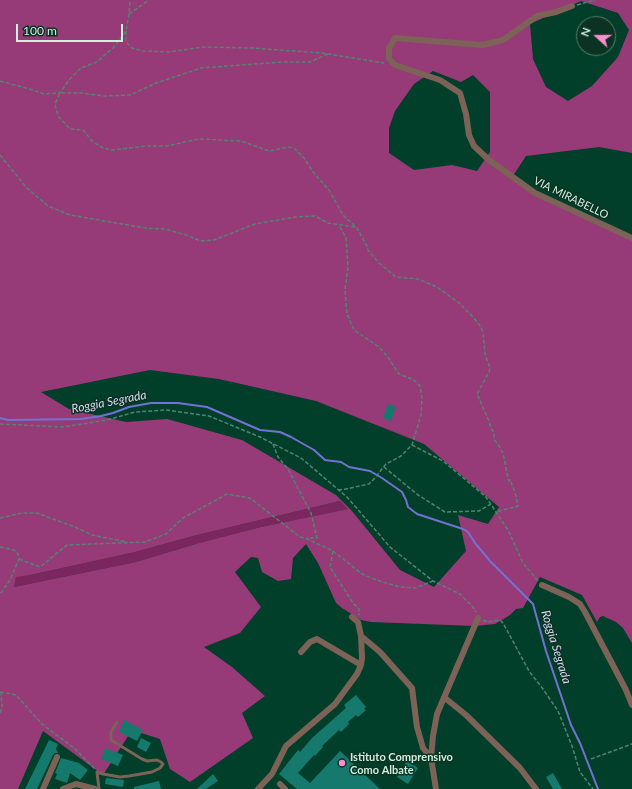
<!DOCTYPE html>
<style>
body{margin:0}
#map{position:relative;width:632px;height:789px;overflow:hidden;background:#013f2a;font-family:Lato,sans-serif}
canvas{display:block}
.north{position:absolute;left:576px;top:16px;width:40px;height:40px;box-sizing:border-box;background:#0b3223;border:1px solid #597e6d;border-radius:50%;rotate:291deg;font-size:11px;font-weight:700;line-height:16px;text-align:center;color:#cdefdd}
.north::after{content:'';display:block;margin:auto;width:14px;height:18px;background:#f690cf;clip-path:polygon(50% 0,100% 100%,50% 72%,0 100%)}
.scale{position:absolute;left:16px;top:24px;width:107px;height:18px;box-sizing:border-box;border:2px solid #cdefdd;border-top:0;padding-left:5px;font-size:12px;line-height:14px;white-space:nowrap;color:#cdefdd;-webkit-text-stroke:3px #0b3223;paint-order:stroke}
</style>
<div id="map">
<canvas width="632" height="789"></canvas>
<div class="north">N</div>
<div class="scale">100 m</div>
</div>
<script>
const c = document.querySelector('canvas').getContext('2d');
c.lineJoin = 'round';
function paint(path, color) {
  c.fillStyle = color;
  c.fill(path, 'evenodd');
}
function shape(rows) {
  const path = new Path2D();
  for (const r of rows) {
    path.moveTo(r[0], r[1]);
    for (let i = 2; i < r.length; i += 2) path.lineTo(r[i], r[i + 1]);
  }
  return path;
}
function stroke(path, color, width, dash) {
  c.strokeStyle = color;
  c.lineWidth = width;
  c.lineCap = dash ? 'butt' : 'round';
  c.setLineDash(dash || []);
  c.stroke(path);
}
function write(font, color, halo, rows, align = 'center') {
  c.font = font + ' Lato,sans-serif';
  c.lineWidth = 3;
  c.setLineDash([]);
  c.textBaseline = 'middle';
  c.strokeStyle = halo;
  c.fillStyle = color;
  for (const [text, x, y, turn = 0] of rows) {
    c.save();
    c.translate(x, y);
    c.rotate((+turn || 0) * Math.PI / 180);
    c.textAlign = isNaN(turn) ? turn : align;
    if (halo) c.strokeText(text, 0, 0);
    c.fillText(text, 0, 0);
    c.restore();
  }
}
const green = shape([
 [340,501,349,509,261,527,199,543,136,562,14,587,16,576,35,574,135,552,197,535]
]);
const forest = shape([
 [0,0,632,0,632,153,599,147,526,156,511,179,632,239,632,643,623,628,616,622,603,616,600,617,597,622,582,595,540,577,523,608,516,609,510,615,495,624,475,626,371,622,361,620,342,608,336,603,318,563,306,544,293,558,291,579,278,581,262,572,258,558,251,557,235,572,261,607,240,633,204,647,232,667,265,696,242,713,253,738,190,782,170,769,160,739,132,730,103,775,43,731,18,789,0,789],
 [581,1,618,13,629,30,618,57,592,86,568,101,546,87,533,59,530,24],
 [433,71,461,82,473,75,490,92,490,152,477,171,452,165,414,170,389,153,389,128,395,111,414,84],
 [150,370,219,379,316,401,424,444,499,507,488,524,458,515,466,551,434,587,400,570,352,511,336,495,242,440,167,419,126,422,69,409,41,392],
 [340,501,348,509,261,527,199,543,136,562,14,587,16,577,35,574,135,552,197,535]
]);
const stream = shape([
 [0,418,8,420,81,419,101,416,113,413,129,407,151,403,178,403,207,407,260,430,280,432,291,437,314,450,325,460,341,462,349,467,370,471,382,478,402,492,406,500,408,507,417,514,463,529,468,532,475,543,490,561,533,604,546,651,571,725,580,743,598,789]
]);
const building = shape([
 [388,404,396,407,391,421,383,418],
 [356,695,366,707,364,709,366,710,358,717,356,715,348,722,349,724,341,732,339,730,322,746,323,747,315,756,314,755,298,773,310,783,340,751,380,789,297,789,279,774,298,750,300,752,312,738,346,708,344,705],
 [124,720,143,730,137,741,119,732],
 [141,738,151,743,146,752,137,747],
 [49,740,58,744,56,749,58,753,55,753,53,755,37,789,25,789],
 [105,748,123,755,118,766,101,759],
 [61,758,79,763,88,770,80,780,70,773,67,783,55,779,57,774,55,773],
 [407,761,418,768,408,784,397,777],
 [553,773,562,789,553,789,546,777],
 [213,774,218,781,206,789,197,789],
 [106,778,124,780,123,787,105,784],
 [159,781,161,789,134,789,134,787]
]);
const path = shape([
 [577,5,595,0],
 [129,14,149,0],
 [126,31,126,42,132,48,143,51,168,52,203,47,252,48,322,53,384,63],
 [328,54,310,62,282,62,201,68,156,83,130,95,104,96,82,93,60,93,55,104,58,116,70,129,83,130,93,142,103,148,112,150,148,146,167,146,199,139,241,141,269,151,288,147,294,148,304,158,313,172,329,190,343,215,357,228,367,246,368,250,379,263,396,277,418,279,437,287,459,303,474,318,481,327,483,333,485,354,490,368,489,372,477,394,489,421,491,428,494,433,494,439,501,449,504,457,507,474,509,481,510,480,515,492,518,506,499,511,497,513],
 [0,81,33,90,44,94,60,93,69,80,81,68,97,62,114,47,126,31,129,14,130,0],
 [0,155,26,187,48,206,70,215,145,228,165,229,186,235,201,241,214,240,255,224,296,217,315,216,328,223,355,227],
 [0,424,63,427,107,420,135,412,166,410,209,416,260,437,301,458,347,497,390,547,433,581,460,594,473,607,476,612],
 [273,444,278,457,288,469,311,513,317,538,307,538],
 [412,445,443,461,486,497,508,530,523,563,538,581],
 [384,467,418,495,445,512,479,511,491,504],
 [338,490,346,489,369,484,374,479,386,464,401,456,412,445,421,415,422,398,420,386,414,380,399,374,387,356,379,347,354,330,347,314,345,290,348,267,346,238,339,225],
 [0,518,22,513,37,513,75,527,92,535,127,542],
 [0,547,14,550,18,554,19,559,10,580,0,594],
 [333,551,330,567,353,603,359,609,359,615],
 [19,559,40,567,67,545,145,542,166,534,183,518,227,494,250,498,300,537,305,538,333,551,362,574,382,582,401,587,415,588,433,581],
 [483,620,487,622,500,620,503,623,529,671,543,689,558,711,572,746,580,772,593,789],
 [0,692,16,695,42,724,74,748,95,769],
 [0,713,2,707,1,693],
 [591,759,632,744]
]);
const service = shape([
 [99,789,97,772,103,774,120,777,129,776,152,772,160,768,163,764,161,762,157,760,147,761,142,759,111,740,111,732,117,722]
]);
const minor = shape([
 [572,6,556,12,537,16,503,40,482,45,395,38,389,48,389,59,395,65,440,80,460,93,466,114,469,135,474,146,489,160,535,193,632,238],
 [542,585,569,597,580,604,585,612,626,690,632,705],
 [361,636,380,652,412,688,417,727,423,748,431,758],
 [301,652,310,642,317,639,361,665],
 [445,698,466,715,520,768,536,789],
 [280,784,285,789],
 [43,789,57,757],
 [63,789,76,784,95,789],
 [258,789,272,774,286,746,335,704,357,674,361,665,362,658,361,636,358,622,352,617],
 [436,789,431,758,433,736,437,714,478,618]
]);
const markers = [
 [342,763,4,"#f690cf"]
];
const streetNames = [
 ["VIA MIRABELLO",571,198,26]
];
const poiNames = [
 ["Istituto Comprensivo",350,757],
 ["Como Albate",350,770]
];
const waterNames = [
 ["Roggia Segrada",109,402,-11],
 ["Roggia Segrada",556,647,73]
];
paint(green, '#7c2660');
paint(forest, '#973a78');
stroke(stream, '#7571d2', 2);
paint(building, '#16796d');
stroke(path, '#528571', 1.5, [4, 2]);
stroke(service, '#7c6257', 3);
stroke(minor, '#7c6257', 6);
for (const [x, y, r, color] of markers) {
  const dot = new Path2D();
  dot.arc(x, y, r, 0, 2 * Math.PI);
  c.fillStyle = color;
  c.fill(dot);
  stroke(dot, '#0b3223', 1.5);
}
write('11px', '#cdefdd', '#0b3223', streetNames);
write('bold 11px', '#cdefdd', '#0b3223', poiNames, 'left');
write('italic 12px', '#d8d9f3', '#0b3223', waterNames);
</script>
